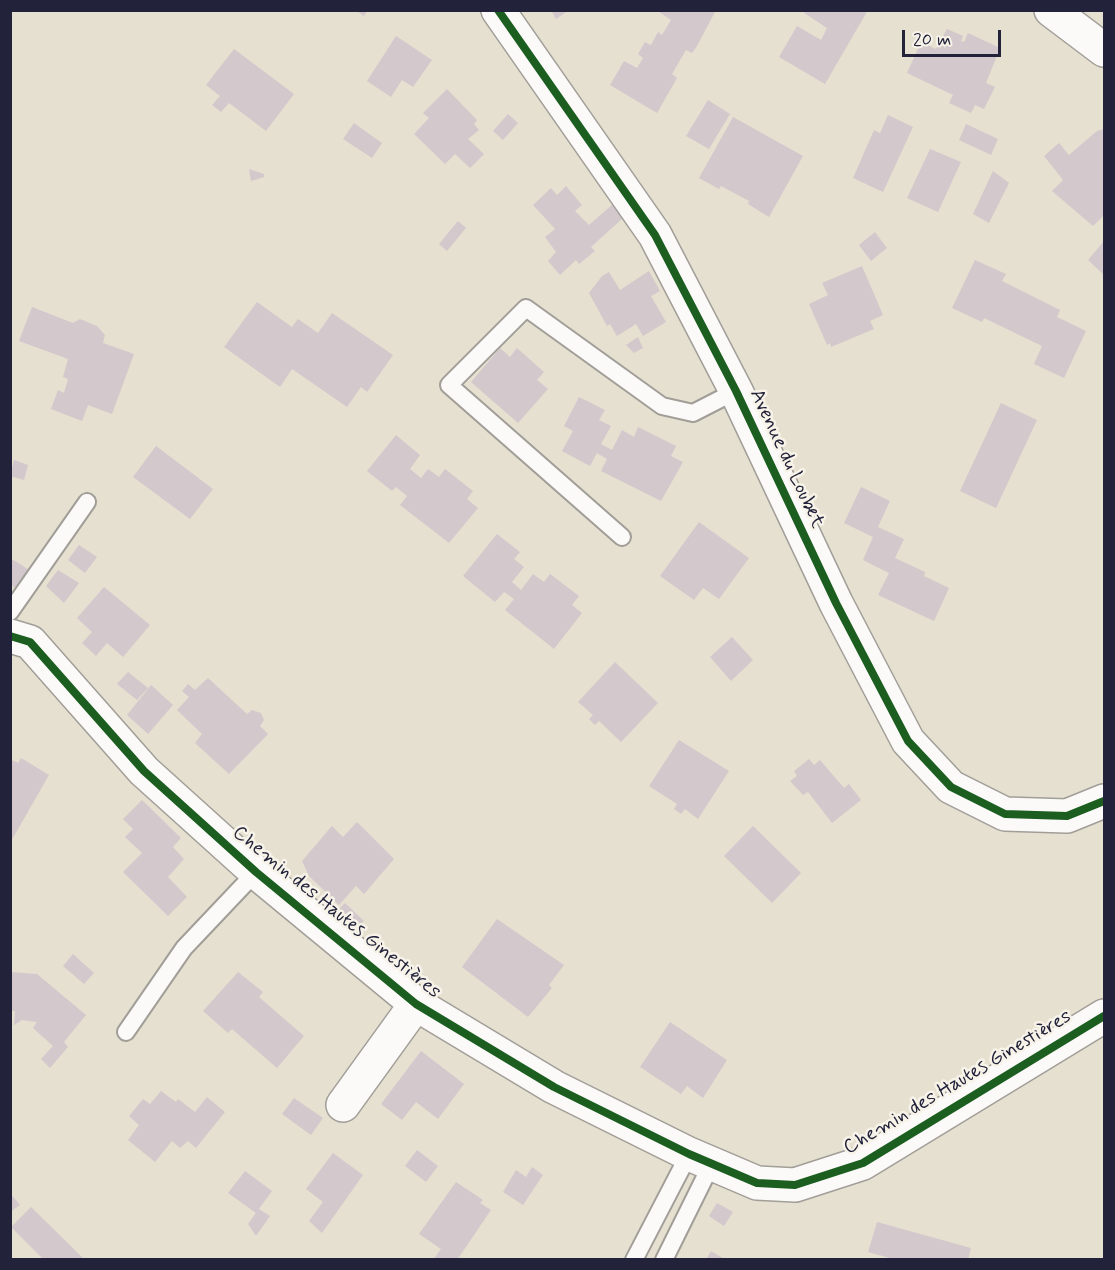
<!DOCTYPE html>
<meta charset="utf-8">
<style>
body{margin:0}
#map{position:relative;width:1115px;height:1270px;overflow:hidden;background:#e6e0d1;font-family:Mynerve,sans-serif}
canvas{display:block}
.frame{position:absolute;inset:0;border:12px solid #22223b;pointer-events:none}
.scale{position:absolute;left:902px;top:30px;width:99px;height:27px;box-sizing:border-box;border:3px solid #22223b;border-top:0;padding-left:8px;font-size:18px;line-height:21px;white-space:nowrap;color:#22223b;-webkit-text-stroke:4px #f7f3e8;paint-order:stroke}
</style>
<div id="map">
<canvas width="1115" height="1270"></canvas>
<div class="frame"></div>
<div class="scale">20 m</div>
</div>
<script>
const c = document.querySelector('canvas').getContext('2d');
c.lineJoin = 'round';
function paint(path, color) {
  c.fillStyle = color;
  c.fill(path, 'evenodd');
}
function shape(rows) {
  const path = new Path2D();
  for (const r of rows) {
    path.moveTo(r[0], r[1]);
    for (let i = 2; i < r.length; i += 2) path.lineTo(r[i], r[i + 1]);
  }
  return path;
}
function stroke(path, color, width, dash) {
  c.strokeStyle = color;
  c.lineWidth = width;
  c.lineCap = dash ? 'butt' : 'round';
  c.setLineDash(dash || []);
  c.stroke(path);
}
function write(font, color, halo, rows, align = 'center') {
  c.font = font + ' Mynerve,sans-serif';
  c.lineWidth = 5;
  c.setLineDash([]);
  c.textBaseline = 'middle';
  c.strokeStyle = halo;
  c.fillStyle = color;
  for (const [text, x, y, turn = 0] of rows) {
    c.save();
    c.translate(x, y);
    c.rotate((+turn || 0) * Math.PI / 180);
    c.textAlign = isNaN(turn) ? turn : align;
    if (halo) c.strokeText(text, 0, 0);
    c.fillText(text, 0, 0);
    c.restore();
  }
}
const building = shape([
 [355,10,368,10,364,16],
 [551,10,569,10,556,19],
 [656,10,716,10,697,46,692,53,686,50,672,74,677,78,657,113,610,85,624,61,637,68,643,58,638,54,645,42,651,45,658,32,662,35,671,20],
 [806,10,868,10,825,84,779,57,797,26,821,40,827,28,804,13],
 [947,29,963,36,961,41,964,42,968,33,1000,48,986,83,995,87,984,109,975,105,971,113,949,103,953,95,907,73,921,42,936,49],
 [396,36,432,60,413,87,402,80,391,97,367,81],
 [234,49,294,94,266,131,229,103,221,112,212,105,220,96,206,85],
 [447,89,477,120,474,124,479,130,468,139,484,154,470,168,455,154,445,164,414,134,429,118,423,113],
 [708,100,730,114,709,149,686,136],
 [508,114,518,123,503,140,493,131],
 [888,115,913,127,883,192,853,178,874,130,880,133],
 [733,117,803,156,769,217,748,204,749,201,736,194,721,186,719,189,699,178],
 [354,123,382,143,372,158,343,139],
 [966,124,998,139,991,155,959,140],
 [1104,129,1104,215,1093,226,1052,191,1063,180,1044,156,1059,143,1069,155,1097,131],
 [930,149,961,162,938,212,907,198],
 [249,169,264,174,264,177,251,181],
 [993,171,1009,183,989,223,973,214],
 [566,186,582,205,575,211,589,225,613,204,623,218,591,247,595,251,579,264,576,260,560,275,548,261,556,252,545,237,555,229,533,205,551,188,557,195],
 [458,221,466,228,447,251,439,244],
 [875,232,887,248,871,261,859,245],
 [1104,241,1104,275,1088,260],
 [975,260,1006,274,1002,281,1060,310,1057,317,1086,331,1064,378,1034,364,1042,346,984,318,982,322,952,308],
 [862,266,883,315,870,321,874,329,831,347,830,343,827,345,809,304,828,295,822,283],
 [649,271,660,291,651,296,666,322,643,336,636,324,617,336,610,324,607,326,589,293,602,276,609,272,620,290],
 [257,302,292,327,298,319,318,333,332,313,393,355,367,392,361,387,347,407,292,369,280,387,224,347],
 [32,307,73,323,80,319,97,326,105,335,103,343,134,354,112,414,88,405,82,421,51,409,58,390,64,393,68,379,63,377,68,359,19,341],
 [638,337,643,348,634,353,626,345],
 [500,348,510,357,517,348,544,372,537,380,548,389,518,423,471,382],
 [579,397,605,410,599,420,611,426,601,444,612,450,622,430,634,437,638,427,676,446,671,456,683,462,661,501,601,471,607,459,597,453,590,466,562,451,573,431,564,426],
 [1001,403,1037,420,996,508,960,491],
 [396,435,420,455,410,469,421,478,428,469,439,477,445,469,473,491,467,499,478,508,449,543,400,505,407,496,396,487,392,491,367,471],
 [156,446,213,489,190,519,133,477],
 [14,460,28,465,24,480,10,476],
 [861,487,890,501,878,527,904,539,895,558,925,572,924,576,949,588,934,621,878,595,889,573,863,560,873,537,844,523],
 [699,522,749,558,719,599,703,588,694,600,660,576],
 [497,534,520,552,514,559,524,567,512,582,521,590,533,574,544,582,550,574,579,596,572,605,582,613,554,649,505,610,514,599,504,592,495,602,463,576],
 [79,545,97,557,85,573,68,560],
 [10,558,31,571,18,590,10,584],
 [58,570,79,583,64,603,46,586],
 [104,587,150,625,123,657,107,643,96,656,82,643,92,632,77,618],
 [732,637,753,660,731,681,710,657],
 [615,662,658,703,621,742,599,721,595,725,589,719,593,715,578,702],
 [128,672,148,688,137,700,117,684],
 [208,678,247,714,252,710,261,713,264,720,260,726,268,734,229,774,195,743,202,734,177,710,189,697,182,691,188,684,195,690],
 [151,685,173,705,148,734,127,715],
 [679,740,729,771,698,819,685,809,681,814,674,809,677,804,649,786],
 [21,758,49,775,10,843,10,759,18,763],
 [809,759,814,765,820,760,844,788,849,784,861,800,832,823,808,792,803,795,790,781,797,776,794,771],
 [142,800,181,838,173,847,184,859,168,877,187,897,168,916,123,872,142,853,125,837,133,829,123,819],
 [357,822,394,859,364,894,356,886,339,905,309,876,302,861,332,826,343,837],
 [753,826,801,873,772,903,724,856],
 [345,903,364,921,355,930,336,912],
 [497,919,564,965,549,985,552,988,528,1017,462,967],
 [73,954,94,973,84,984,63,966],
 [10,972,37,974,86,1015,64,1042,68,1047,50,1068,41,1059,53,1046,33,1028,37,1022,22,1020,14,1025,15,1011,10,1011],
 [238,972,263,992,259,997,304,1036,277,1068,232,1029,228,1033,203,1011],
 [670,1022,727,1060,703,1098,687,1086,681,1094,640,1067],
 [421,1051,464,1084,438,1119,416,1102,402,1120,381,1104],
 [161,1091,176,1102,178,1099,195,1112,207,1097,225,1112,196,1148,188,1141,180,1148,172,1141,155,1162,128,1140,139,1125,129,1116,143,1099,150,1104],
 [294,1098,323,1118,311,1135,282,1114],
 [417,1150,438,1166,426,1182,405,1166],
 [333,1153,363,1175,322,1233,309,1221,323,1202,306,1189],
 [532,1167,543,1175,523,1205,503,1192,516,1170,526,1177],
 [245,1171,272,1191,259,1209,270,1216,256,1236,248,1224,256,1213,228,1193],
 [456,1182,483,1200,480,1203,491,1210,457,1260,433,1260,441,1249,419,1234],
 [10,1193,20,1205,10,1212],
 [717,1203,733,1212,724,1226,709,1216],
 [31,1207,85,1260,44,1260,11,1227],
 [877,1222,971,1248,968,1260,897,1260,868,1252],
 [711,1251,726,1260,706,1260]
]);
const service = shape([
 [622,537,449,385,526,308,662,406,693,413,736,391],
 [10,612,87,502],
 [126,1032,184,948,256,872],
 [634,1260,689,1154],
 [664,1260,711,1165]
]);
const minor = shape([
 [1051,10,1104,50],
 [10,636,30,642,144,771,256,872,416,1004,554,1087,689,1154,757,1183,795,1185,863,1163,1104,1016],
 [343,1105,416,1004]
]);
const tertiary = shape([
 [498,10,655,235,736,391,836,603,908,741,951,787,1005,814,1067,816,1104,801]
]);
const cycleway = shape([
 [498,10,655,235,736,391,836,603,908,741,951,787,1005,814,1067,816,1104,801],
 [10,636,30,642,144,771,256,872,416,1004,554,1087,689,1154,757,1183,795,1185,863,1163,1104,1016]
]);
const streetNames = [
 ["Avenue du Loubet",786,459,65],
 ["Chemin des Hautes Ginestières",336,913,39],
 ["Chemin des Hautes Ginestières",958,1083,-31]
];
paint(building, '#d3c8cb');
stroke(service, '#a19e98', 20);
stroke(minor, '#a19e98', 36);
stroke(tertiary, '#a19e98', 36);
stroke(service, '#fbfaf8', 16);
stroke(minor, '#fbfaf8', 33);
stroke(tertiary, '#fbfaf8', 33);
stroke(cycleway, '#1b5e20', 8);
write('20px', '#22223b', '#f7f3e8', streetNames);
</script>
